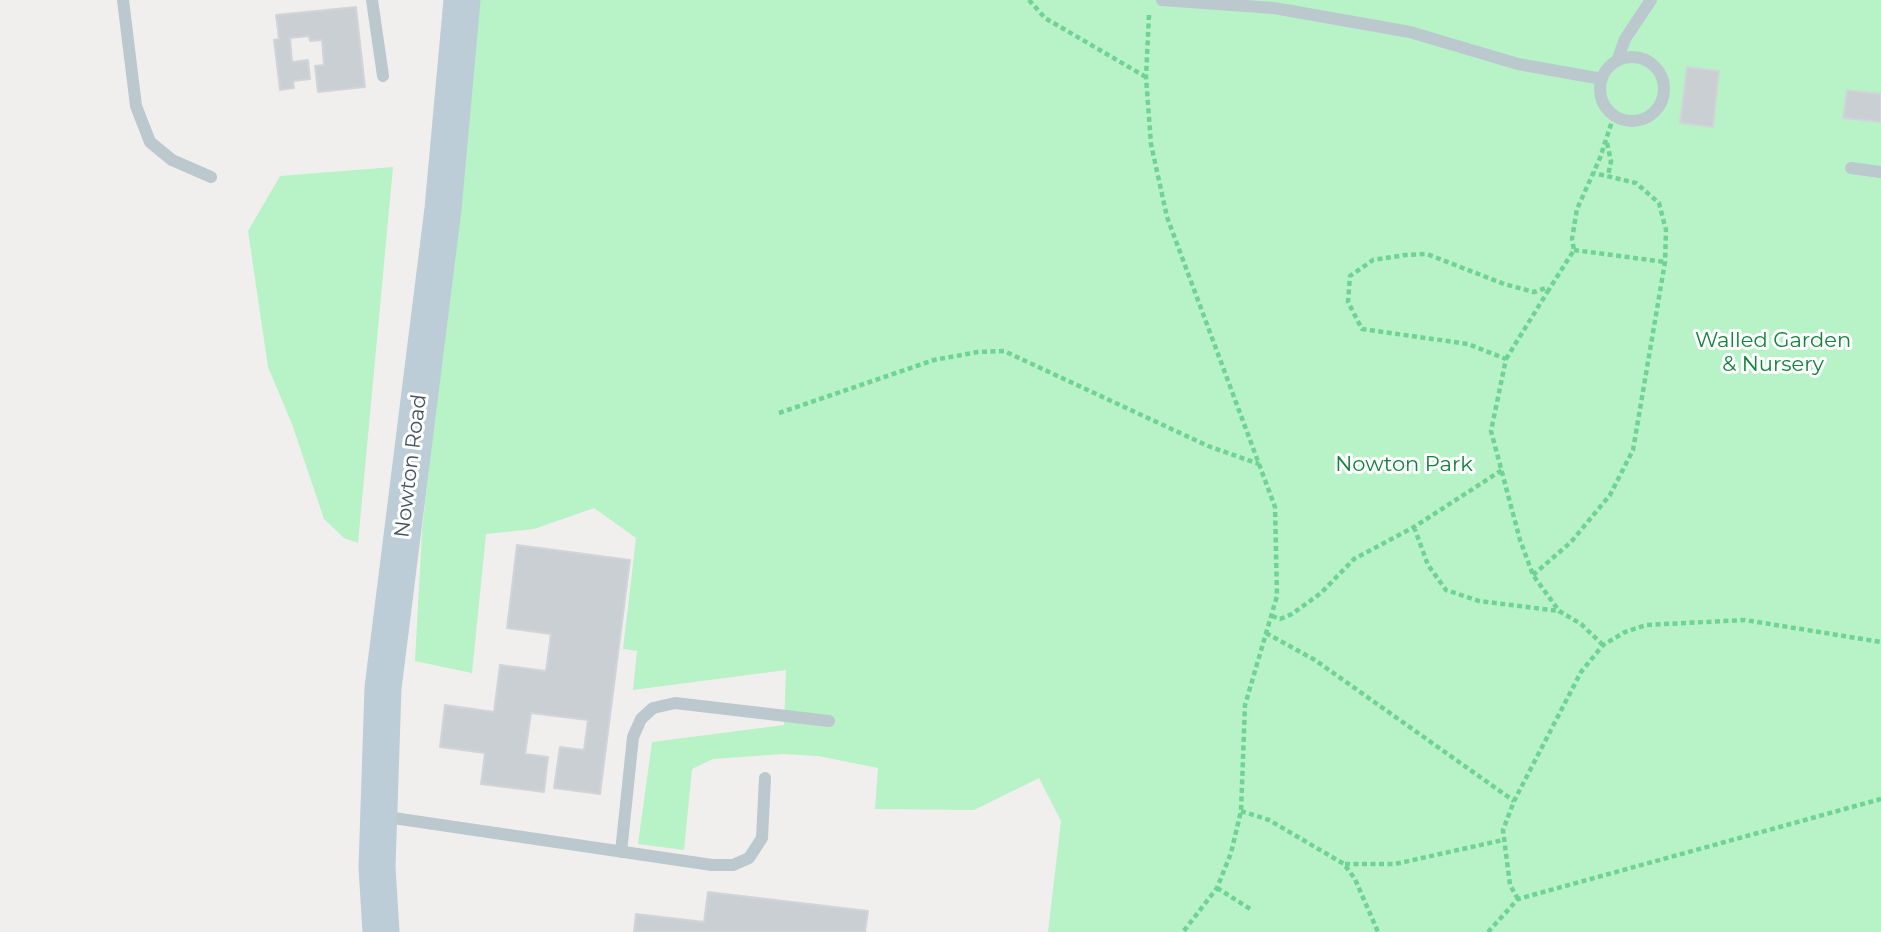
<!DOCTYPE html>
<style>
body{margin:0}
canvas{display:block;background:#f1eeee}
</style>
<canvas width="1881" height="932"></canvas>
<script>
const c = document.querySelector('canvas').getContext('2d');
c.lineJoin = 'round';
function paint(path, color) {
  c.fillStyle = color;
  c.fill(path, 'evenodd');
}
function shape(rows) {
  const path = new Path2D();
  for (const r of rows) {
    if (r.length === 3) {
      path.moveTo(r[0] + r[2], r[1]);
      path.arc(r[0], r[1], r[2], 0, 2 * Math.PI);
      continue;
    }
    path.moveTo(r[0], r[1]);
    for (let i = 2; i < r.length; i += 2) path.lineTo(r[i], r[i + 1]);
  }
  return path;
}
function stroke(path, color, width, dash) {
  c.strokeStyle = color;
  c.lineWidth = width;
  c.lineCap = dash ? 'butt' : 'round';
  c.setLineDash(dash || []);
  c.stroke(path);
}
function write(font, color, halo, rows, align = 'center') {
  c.font = font + ' Montserrat,sans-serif';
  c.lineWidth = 6;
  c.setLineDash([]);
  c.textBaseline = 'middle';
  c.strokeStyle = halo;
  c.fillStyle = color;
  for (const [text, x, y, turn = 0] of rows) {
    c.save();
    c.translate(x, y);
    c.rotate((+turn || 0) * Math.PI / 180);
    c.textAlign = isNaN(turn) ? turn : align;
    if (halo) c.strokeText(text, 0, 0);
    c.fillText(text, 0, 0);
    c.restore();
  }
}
const green = shape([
 [480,0,1881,0,1881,932,1048,932,1061,821,1039,778,974,810,875,809,878,768,818,756,783,754,713,759,692,769,684,850,638,844,652,742,784,725,786,670,633,690,637,651,623,649,636,538,594,508,534,529,486,534,472,673,415,661,422,531],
 [393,167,358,543,344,538,324,519,292,424,268,367,248,231,280,176]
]);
const building = shape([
 [356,7,365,87,318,92,315,66,324,65,322,40,310,41,309,36,290,38,292,62,308,60,310,79,293,81,294,88,280,90,274,40,279,39,276,15,356,7],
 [1687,67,1719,71,1713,127,1680,123,1687,67],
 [1847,90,1881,94,1881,122,1843,118,1847,90],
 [517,545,630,560,600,794,554,788,560,747,584,750,588,720,531,713,525,754,548,757,544,792,481,784,485,753,440,747,445,705,494,712,500,665,546,671,551,634,507,628,517,545],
 [708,892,868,911,865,932,634,932,636,914,704,922,708,892]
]);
const path = shape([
 [1029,0,1045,18,1146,77],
 [1149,15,1146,77,1151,144,1167,217,1275,507,1277,596,1245,705,1241,811,1231,853,1217,888,1183,932],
 [1607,143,1611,161,1608,176],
 [1574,250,1665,262],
 [1506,359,1548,291],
 [779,413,934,360,978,352,1004,351,1208,446,1259,464],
 [1414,527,1428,565,1446,590,1479,601,1559,611],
 [1533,575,1571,542,1610,495,1633,450,1665,262,1666,230,1659,203,1636,183,1594,173],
 [1272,616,1280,619,1292,614,1321,593,1354,559,1414,527,1502,470],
 [1266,633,1315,660,1514,801],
 [1603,645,1581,624,1559,611,1533,575,1520,540,1491,431,1506,359,1468,344,1362,329,1348,302,1350,276,1373,260,1405,255,1427,254,1504,284,1534,292,1546,288,1548,291,1574,250,1572,239,1577,209,1600,158,1614,115],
 [1241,811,1269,820,1344,864,1355,879,1378,932],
 [1345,864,1395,864,1503,840],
 [1217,888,1252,910],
 [1518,899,1510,885,1503,830,1514,801,1581,672,1603,645,1625,632,1646,625,1745,620,1881,642],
 [1488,932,1518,899,1881,799]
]);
const lane = shape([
 [123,0,136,106,150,142,172,160,211,177],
 [372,0,383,76],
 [1162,0,1274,8,1410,32,1518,64,1602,79],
 [1632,89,32],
 [1617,61,1625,39,1651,0],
 [1851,168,1881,172],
 [380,816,712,865,733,865,749,858,762,838,765,778],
 [621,852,633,737,641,719,653,708,675,703,829,721]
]);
const secondary = shape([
 [381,932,377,867,383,688,443,209,462,0]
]);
const parkNames = [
 ["Walled Garden",1773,341],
 ["& Nursery",1773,365],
 ["Nowton Park",1404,465]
];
const streetNames = [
 ["Nowton Road",411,466,-83]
];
paint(green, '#b8f2c7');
paint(building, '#cacfd3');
stroke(building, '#d1d5da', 2);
stroke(path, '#6ed393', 4.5, [5, 3.5]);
stroke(lane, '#bbc8ce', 12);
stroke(secondary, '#bdcdd7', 37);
write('21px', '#10843a', '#fff', parkNames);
write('21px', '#45555d', '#fff', streetNames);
</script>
